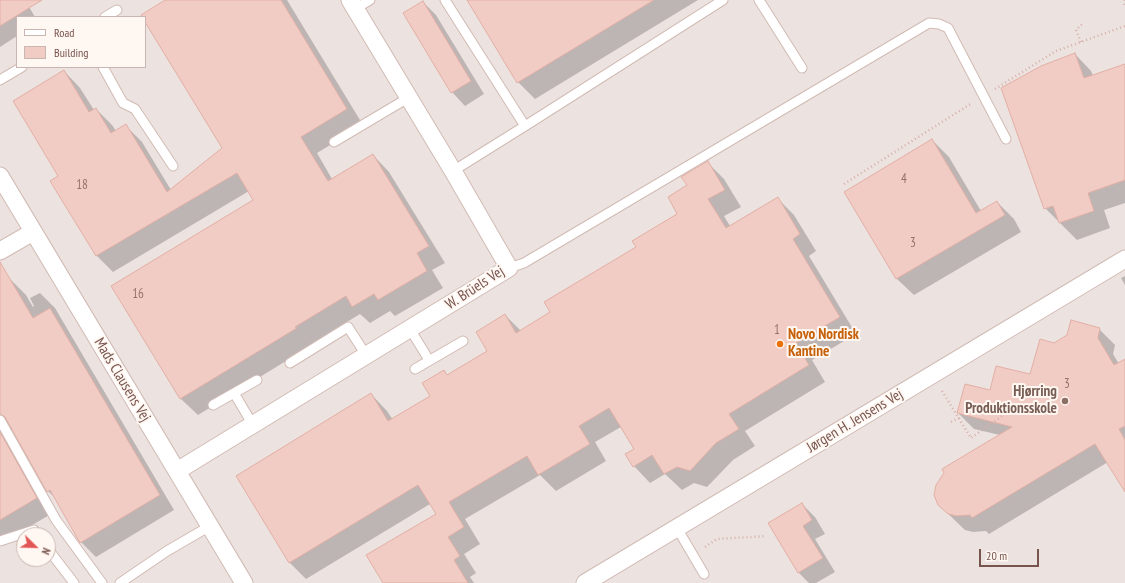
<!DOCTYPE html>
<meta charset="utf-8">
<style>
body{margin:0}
#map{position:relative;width:1125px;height:583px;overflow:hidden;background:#fcf2ec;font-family:"PT Sans Narrow",sans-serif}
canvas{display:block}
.legend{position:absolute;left:16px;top:16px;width:130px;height:52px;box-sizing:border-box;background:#fff7f2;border:1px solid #c9b6b0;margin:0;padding:5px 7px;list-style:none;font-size:12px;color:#78544e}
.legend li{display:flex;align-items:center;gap:8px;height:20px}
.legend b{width:20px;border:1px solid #c9b6b0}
.north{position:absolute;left:16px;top:527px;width:40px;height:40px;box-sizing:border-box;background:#fff7f2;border:1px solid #c9b6b0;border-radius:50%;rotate:113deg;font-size:11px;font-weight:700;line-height:16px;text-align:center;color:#78544e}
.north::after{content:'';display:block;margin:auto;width:14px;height:18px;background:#e25755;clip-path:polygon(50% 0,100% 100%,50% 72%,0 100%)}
.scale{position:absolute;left:979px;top:549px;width:60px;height:18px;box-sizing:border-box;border:2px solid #78544e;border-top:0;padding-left:5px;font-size:12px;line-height:14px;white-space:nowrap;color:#78544e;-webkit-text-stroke:3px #fff7f2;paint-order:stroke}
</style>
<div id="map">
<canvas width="1125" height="583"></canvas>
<ul class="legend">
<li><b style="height:5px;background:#fff"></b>Road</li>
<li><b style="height:11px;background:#f1ccc4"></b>Building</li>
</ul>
<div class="north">N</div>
<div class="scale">20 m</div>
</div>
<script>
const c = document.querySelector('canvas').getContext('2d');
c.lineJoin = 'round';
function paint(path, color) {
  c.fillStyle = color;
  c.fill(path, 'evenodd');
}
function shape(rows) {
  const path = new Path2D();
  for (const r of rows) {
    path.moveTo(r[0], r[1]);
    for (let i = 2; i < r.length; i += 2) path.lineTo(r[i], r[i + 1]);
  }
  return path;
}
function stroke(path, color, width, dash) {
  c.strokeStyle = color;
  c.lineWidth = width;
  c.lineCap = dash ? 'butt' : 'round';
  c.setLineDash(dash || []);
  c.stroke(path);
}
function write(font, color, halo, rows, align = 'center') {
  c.font = font + ' "PT Sans Narrow",sans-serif';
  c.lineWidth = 4;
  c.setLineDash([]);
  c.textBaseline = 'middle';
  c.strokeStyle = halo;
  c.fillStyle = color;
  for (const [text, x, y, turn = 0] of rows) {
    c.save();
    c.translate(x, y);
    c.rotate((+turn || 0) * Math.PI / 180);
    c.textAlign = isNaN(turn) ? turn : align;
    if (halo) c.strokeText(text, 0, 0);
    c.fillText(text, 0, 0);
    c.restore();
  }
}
const industrial = shape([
 [0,0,1125,0,1125,583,0,583],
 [17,17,145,17,145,67,17,67],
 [24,535,48,535,48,559,24,559]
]);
const shadow = shape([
 [0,0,25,0,35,17,17,17,17,36,0,47],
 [166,0,287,0,363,125,317,153,332,179,373,155,389,172,445,263,432,270,443,288,395,316,390,311,370,323,360,314,311,344,312,345,198,415,181,399,113,286,254,200,249,191,113,272,97,256,52,181,60,176,64,71,80,88,94,110,96,109,112,125,116,131,125,125,142,142,171,190,223,148,145,20,145,17,143,17],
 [469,0,698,0,535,99,518,82],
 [423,2,436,15,484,94,465,106,452,92,405,13],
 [1075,54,1091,71,1093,76,1125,65,1125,203,1104,210,1110,228,1077,240,1045,208],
 [932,140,949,157,981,211,997,202,1014,219,1021,232,914,295,897,279,845,192],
 [707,162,724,179,741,207,724,216,730,226,777,198,794,215,816,251,809,256,856,334,812,360,825,382,745,431,755,446,733,460,707,487,694,483,682,490,665,474,650,483,634,466,635,449,621,427,595,442,606,461,556,491,540,475,465,519,480,544,464,554,476,573,470,577,474,583,384,583,437,514,430,504,306,579,290,563,237,476,371,394,387,411,393,420,432,396,443,371,448,376,488,351,505,315,521,331,552,312,679,214,688,186],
 [1125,276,1125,285,1121,278],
 [9,278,26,295,33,307,34,306,30,298,40,293,55,308,174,510,96,557,81,542,56,499,48,491,13,429,10,433,51,514,0,544,0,283],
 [1099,329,1115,345,1113,354,1119,364,1125,360,1125,486,1108,462,989,534,986,531,973,532,965,530,939,505,1000,435,974,429,958,413,991,392,1031,376,1054,344],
 [802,504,815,517,825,534,815,539,835,572,816,583,809,583,799,573,770,524]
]);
const building = shape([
 [0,0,42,0,0,26,0,0],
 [165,0,281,0,347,109,301,137,328,181,373,154,429,246,417,253,427,271,378,300,374,294,352,307,346,296,295,327,297,328,180,399,111,286,253,200,237,173,96,256,50,181,58,176,13,101,64,70,89,112,96,108,111,133,126,124,167,192,222,148,145,22,145,17,142,17,141,15,165,0],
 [467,0,654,0,517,83,467,0],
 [423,1,471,81,451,93,403,13,423,1],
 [1075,53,1084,78,1125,64,1125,180,1088,193,1094,211,1059,223,1053,206,1044,209,1001,88,1041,66,1075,53],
 [932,139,976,213,997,201,1005,215,896,279,844,192,932,139],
 [708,161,725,190,708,199,726,228,778,197,800,234,793,239,840,317,796,343,809,365,729,414,739,429,716,443,690,471,677,467,664,474,652,455,633,467,625,454,634,449,609,408,579,426,590,444,538,475,527,456,449,502,464,527,448,537,460,556,454,560,468,583,383,583,366,555,436,514,418,485,289,563,236,476,371,393,388,421,430,396,422,383,444,370,447,375,487,351,476,332,505,314,516,333,550,312,544,302,636,247,632,241,677,214,668,197,687,185,681,177,708,161],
 [0,262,33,318,50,308,160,495,80,543,50,490,47,492,5,417,0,414,0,262],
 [1071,320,1100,328,1098,338,1114,365,1125,359,1125,426,1119,429,1125,440,1125,492,1095,444,972,518,970,515,957,516,948,514,938,505,934,495,936,485,944,473,942,469,1012,427,957,413,965,384,990,390,996,366,1030,374,1040,339,1054,343,1067,335,1071,320],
 [0,432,37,498,0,520,0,432],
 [802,503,812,520,803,526,823,558,798,573,768,523,802,503]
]);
const path = shape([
 [1125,0,1124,2,1125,7],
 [1081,42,1076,30,1083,23],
 [995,89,1056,51,1125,26],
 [844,184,972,103],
 [942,391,971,438,1002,416],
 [951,422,959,418],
 [705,547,717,539,766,536]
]);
const service = shape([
 [445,0,525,126,453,171],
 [759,0,802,68],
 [355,9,370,0],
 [105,17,117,10],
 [103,67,123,103,135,109,173,166],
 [0,80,22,67],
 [525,126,723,0],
 [334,142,408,98],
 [509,268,524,263,929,23,939,24,948,28,1006,139],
 [410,329,429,360],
 [290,363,348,327,366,355],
 [415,369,463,341],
 [234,393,253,425],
 [213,405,257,380],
 [0,420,56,520,102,583],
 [677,528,704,574],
 [0,541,34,530,38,535],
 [48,549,74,583],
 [120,583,167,551,210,526]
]);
const minor = shape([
 [0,176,244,583],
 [0,251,33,232],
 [177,471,509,268,453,171,350,0],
 [585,583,1125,259]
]);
const markers = [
 [780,344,4,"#e8710a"],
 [1065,401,4,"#8d6e63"]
];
const numberNames = [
 ["4",904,179],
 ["18",82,185],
 ["3",913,243],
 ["16",138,294],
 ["1",777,330],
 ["3",1067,384]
];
const streetNames = [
 ["W. Brüels Vej",475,288,-33],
 ["Mads Clausens Vej",122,380,59],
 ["Jørgen H. Jensens Vej",855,421,-31]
];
const foodNames = [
 ["Novo Nordisk",788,335],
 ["Kantine",788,352]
];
const educationNames = [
 ["Hjørring",1057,392],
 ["Produktionsskole",1057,409]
];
paint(industrial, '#ece3e1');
paint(shadow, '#0003');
paint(building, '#f1ccc4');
stroke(building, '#e3afa5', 1);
stroke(service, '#d2bab3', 11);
stroke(minor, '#d2bab3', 19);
stroke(path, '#d7afa6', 2.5, [1, 3]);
stroke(service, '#fff', 9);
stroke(minor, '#fff', 17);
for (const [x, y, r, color] of markers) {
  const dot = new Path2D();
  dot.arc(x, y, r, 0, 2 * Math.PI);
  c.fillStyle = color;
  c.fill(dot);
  stroke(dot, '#fff7f2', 1.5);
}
write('13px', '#96726c', null, numberNames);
write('15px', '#78544e', '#fff7f2', streetNames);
write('bold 15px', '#c56008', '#fff7f2', foodNames, 'left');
write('bold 15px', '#785e54', '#fff7f2', educationNames, 'right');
</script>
